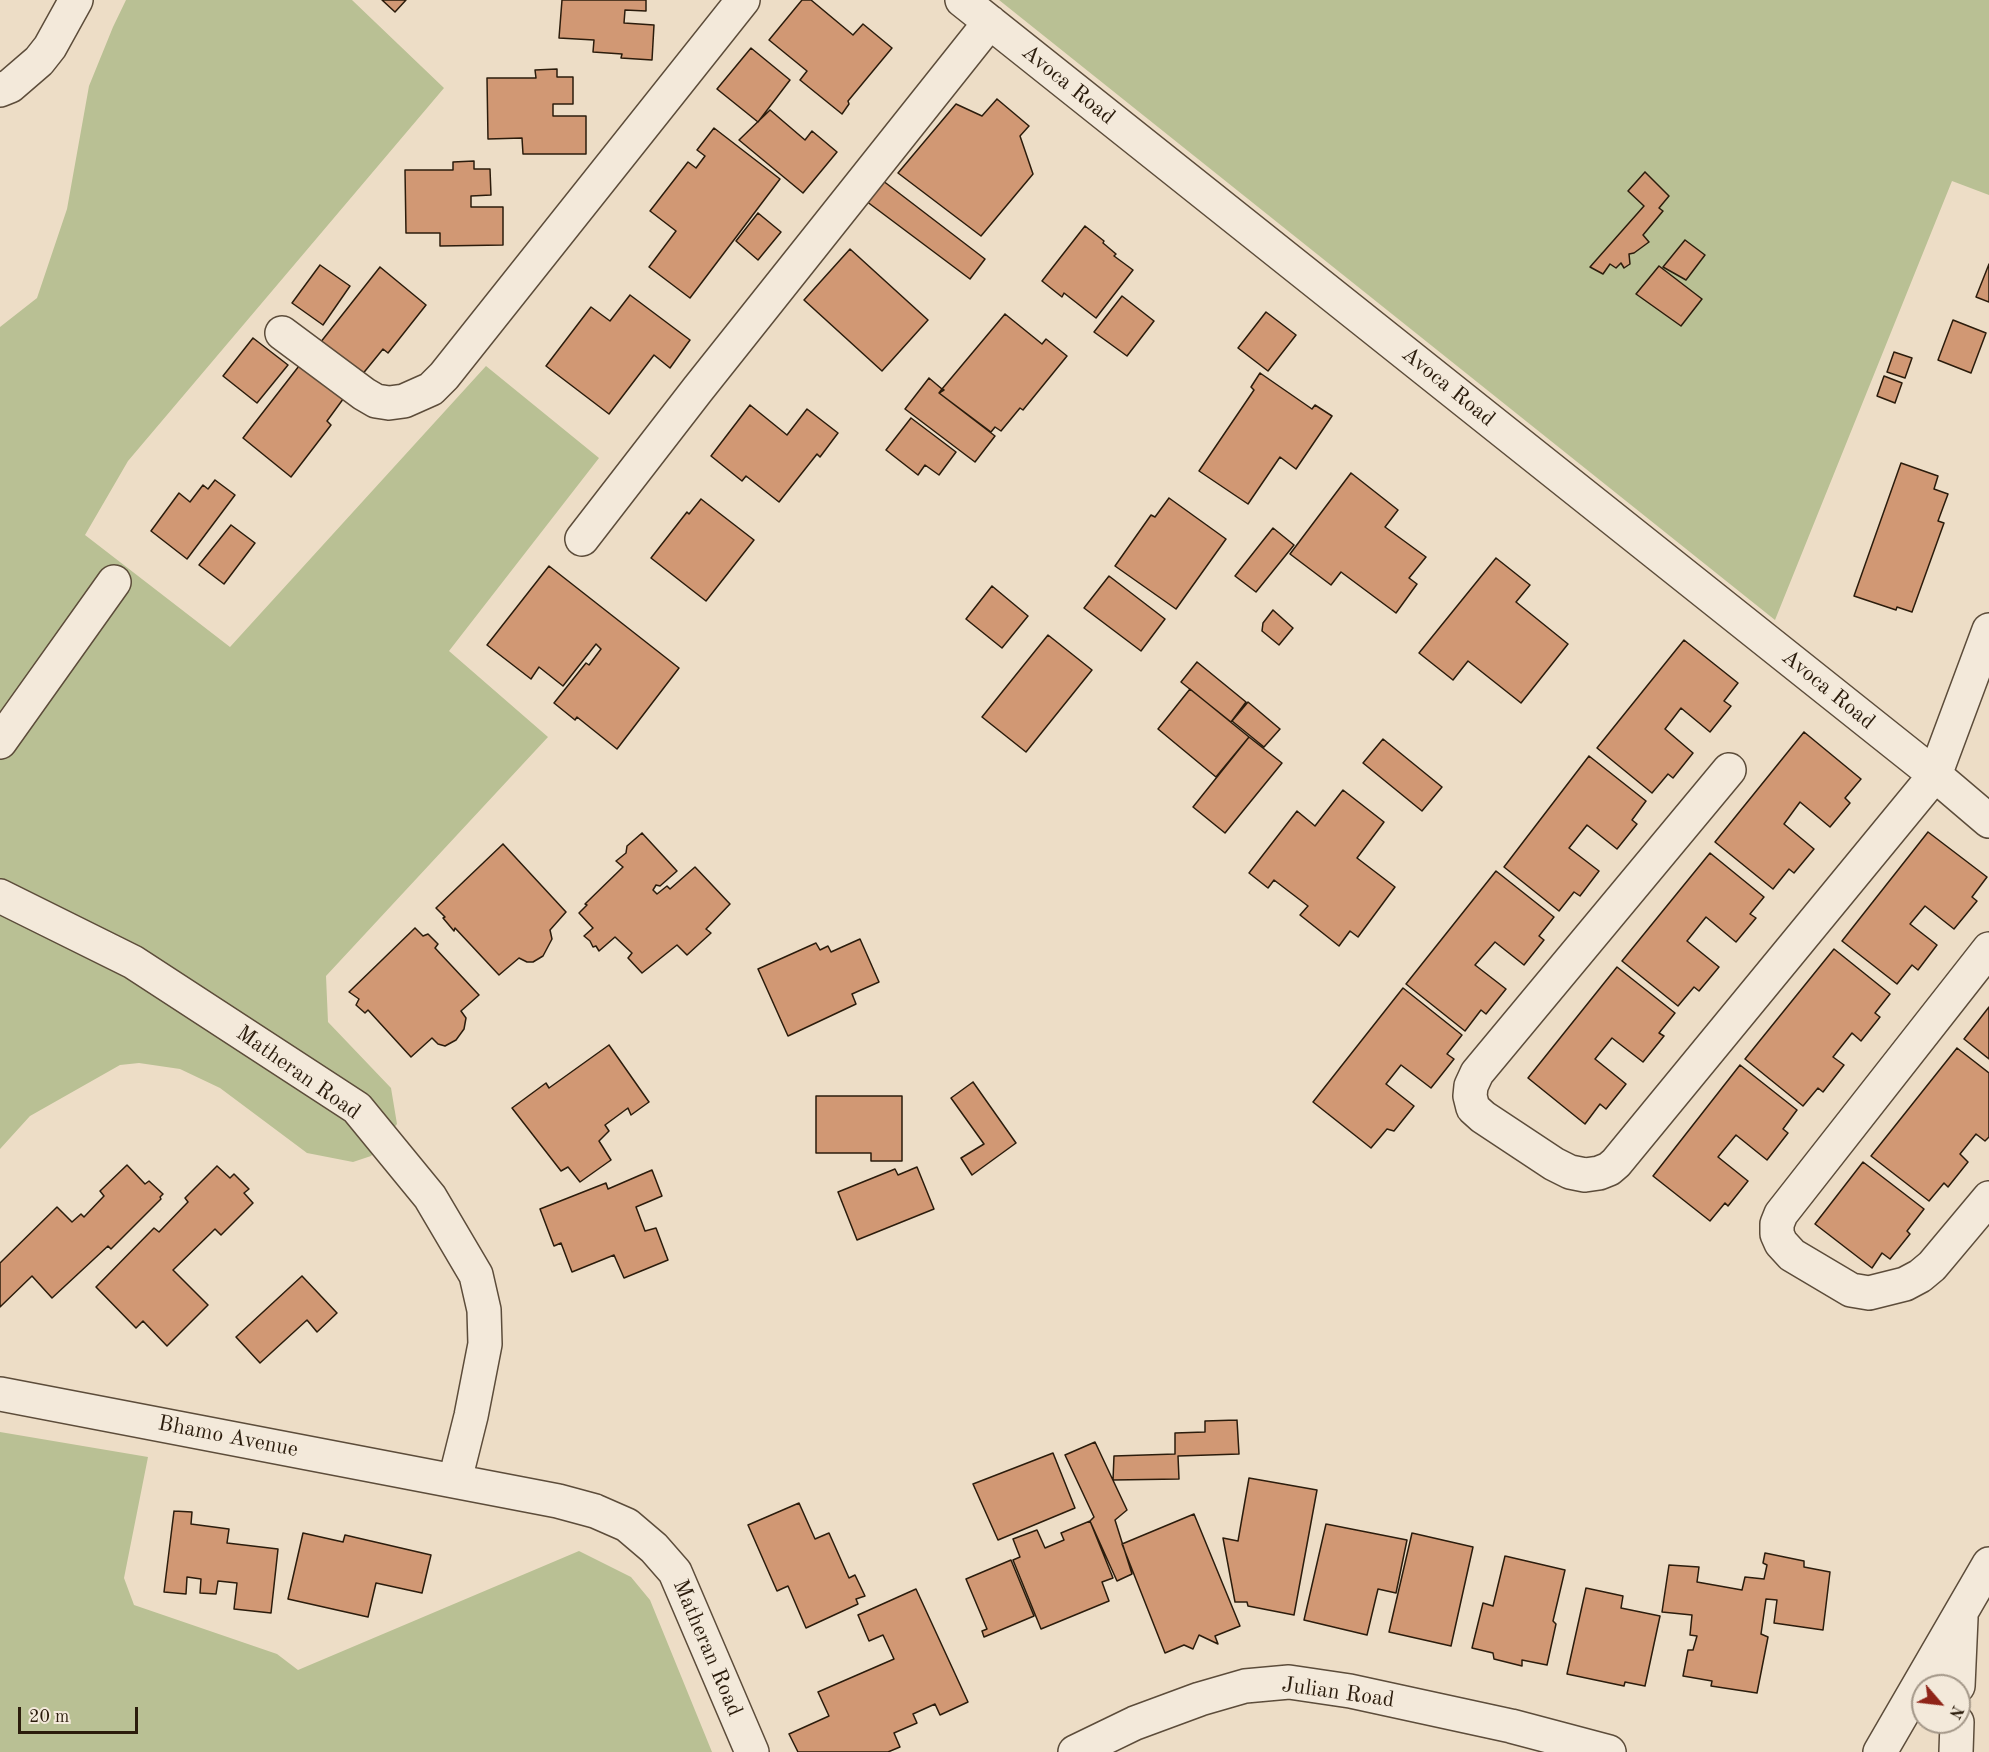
<!DOCTYPE html>
<style>
body{margin:0}
#map{position:relative;width:1989px;height:1752px;overflow:hidden;background:#edddc6;font-family:"Old Standard TT",serif}
canvas{display:block}
.north{position:absolute;left:1911px;top:1674px;width:60px;height:60px;box-sizing:border-box;background:#f3e9da;border:2px solid #a39788;border-radius:50%;rotate:118deg;font-size:16px;font-weight:700;line-height:24px;text-align:center;color:#2b1c0c}
.north::after{content:'';display:block;margin:auto;width:21px;height:27px;background:#8f2418;clip-path:polygon(50% 0,100% 100%,50% 72%,0 100%)}
.scale{position:absolute;left:18px;top:1707px;width:120px;height:27px;box-sizing:border-box;border:3px solid #2b1c0c;border-top:0;padding-left:8px;font-size:18px;line-height:21px;white-space:nowrap;color:#2b1c0c;-webkit-text-stroke:4px #f3e9da;paint-order:stroke}
</style>
<div id="map">
<canvas width="1989" height="1752"></canvas>
<div class="north">N</div>
<div class="scale">20 m</div>
</div>
<script>
const c = document.querySelector('canvas').getContext('2d');
c.lineJoin = 'round';
function paint(path, color) {
  c.fillStyle = color;
  c.fill(path, 'evenodd');
}
function shape(rows) {
  const path = new Path2D();
  for (const r of rows) {
    path.moveTo(r[0], r[1]);
    for (let i = 2; i < r.length; i += 2) path.lineTo(r[i], r[i + 1]);
  }
  return path;
}
function stroke(path, color, width, dash) {
  c.strokeStyle = color;
  c.lineWidth = width;
  c.lineCap = dash ? 'butt' : 'round';
  c.setLineDash(dash || []);
  c.stroke(path);
}
function write(font, color, halo, rows, align = 'center') {
  c.font = font + ' "Old Standard TT",serif';
  c.lineWidth = 5;
  c.setLineDash([]);
  c.textBaseline = 'middle';
  c.strokeStyle = halo;
  c.fillStyle = color;
  for (const [text, x, y, turn = 0] of rows) {
    c.save();
    c.translate(x, y);
    c.rotate((+turn || 0) * Math.PI / 180);
    c.textAlign = isNaN(turn) ? turn : align;
    if (halo) c.strokeText(text, 0, 0);
    c.fillText(text, 0, 0);
    c.restore();
  }
}
const green = shape([
 [126,0,352,0,444,88,128,461,85,535,230,647,486,366,599,458,449,651,548,737,326,976,328,1022,391,1088,397,1124,371,1156,353,1162,307,1153,220,1088,180,1069,139,1063,120,1065,30,1116,0,1149,0,327,37,298,67,209,89,86,113,27],
 [999,0,1989,0,1989,195,1952,181,1775,620],
 [0,1432,148,1457,124,1578,134,1605,277,1654,298,1670,579,1551,631,1577,650,1600,712,1752,0,1752]
]);
const building = shape([
 [382,0,406,0,395,12,382,0],
 [562,0,646,0,646,11,625,10,624,23,654,25,652,60,621,58,622,54,593,52,594,40,559,38,562,0],
 [802,0,811,0,853,35,863,24,892,48,848,101,849,104,842,114,800,80,807,71,769,40,802,0],
 [751,48,790,80,758,122,717,89,751,48],
 [557,69,557,77,573,77,573,104,553,104,553,116,586,116,586,154,523,154,522,138,488,139,487,78,536,78,535,70,557,69],
 [997,99,1029,126,1020,136,1033,174,981,236,898,173,956,104,982,116,997,99],
 [770,110,805,140,812,131,837,152,803,193,739,140,770,110],
 [714,128,780,179,690,298,649,267,676,231,650,211,688,162,696,168,705,156,697,150,714,128],
 [474,161,474,169,490,169,491,195,471,196,471,207,503,207,503,245,440,246,440,233,406,233,405,170,453,170,453,162,474,161],
 [1645,172,1669,196,1659,208,1663,211,1643,235,1649,242,1634,253,1629,254,1630,264,1624,268,1621,263,1616,268,1610,264,1603,274,1590,267,1644,206,1628,191,1645,172],
 [878,177,985,259,970,279,862,198,878,177],
 [758,213,781,232,758,260,736,241,758,213],
 [1085,226,1104,241,1103,243,1116,254,1114,256,1133,270,1096,318,1064,293,1062,297,1042,281,1085,226],
 [1685,240,1705,255,1686,280,1663,267,1685,240],
 [850,249,928,320,882,371,804,300,850,249],
 [1989,264,1989,302,1976,297,1989,264],
 [320,265,350,286,323,325,292,303,320,265],
 [1659,266,1702,299,1681,326,1636,294,1659,266],
 [380,267,426,305,388,353,383,349,361,376,320,343,380,267],
 [630,295,690,340,670,368,654,355,609,414,546,366,591,307,610,321,630,295],
 [1122,296,1154,321,1127,356,1094,332,1122,296],
 [1266,312,1296,335,1268,371,1238,348,1266,312],
 [1005,314,1042,344,1046,339,1067,356,1023,410,1020,408,1001,431,995,427,991,432,939,393,944,390,942,389,1005,314],
 [1953,320,1986,333,1971,373,1938,360,1953,320],
 [253,338,288,365,257,403,223,376,253,338],
 [1894,352,1912,358,1905,378,1887,372,1894,352],
 [306,357,349,391,327,421,331,425,291,477,243,438,306,357],
 [1260,373,1312,409,1315,405,1332,416,1296,469,1280,457,1248,504,1199,471,1254,390,1251,387,1260,373],
 [1884,376,1902,383,1895,403,1877,396,1884,376],
 [929,378,942,389,939,393,995,436,975,462,905,409,929,378],
 [750,405,787,435,807,409,838,433,820,457,817,454,779,502,746,476,742,481,711,456,750,405],
 [911,418,956,452,939,475,925,465,918,475,886,450,911,418],
 [1901,463,1938,476,1934,489,1948,494,1938,521,1944,523,1912,612,1897,607,1896,610,1854,596,1901,463],
 [1351,473,1398,510,1385,527,1426,557,1409,578,1417,584,1396,613,1341,572,1331,585,1290,554,1351,473],
 [215,480,235,495,187,559,151,531,179,493,190,502,203,485,208,489,215,480],
 [1169,498,1226,539,1176,609,1115,566,1151,515,1155,517,1169,498],
 [701,499,754,540,706,601,651,558,687,512,689,514,701,499],
 [231,525,255,543,224,584,199,565,231,525],
 [1273,528,1294,545,1256,592,1235,576,1273,528],
 [1496,558,1530,585,1516,602,1568,644,1521,703,1468,661,1453,680,1419,653,1496,558],
 [549,566,679,668,617,749,577,717,575,720,554,703,586,663,589,665,601,649,596,644,563,686,539,667,531,679,487,645,549,566],
 [1109,576,1165,619,1141,651,1084,608,1109,576],
 [992,586,1028,616,1002,648,966,619,992,586],
 [1273,610,1293,628,1279,645,1262,631,1263,623,1273,610],
 [1048,635,1092,670,1026,752,982,717,1048,635],
 [1684,640,1738,683,1724,701,1731,706,1710,732,1681,708,1665,729,1693,753,1673,778,1668,774,1652,793,1597,748,1684,640],
 [1197,662,1246,702,1231,722,1181,682,1197,662],
 [1190,689,1249,737,1216,777,1158,729,1190,689],
 [1248,702,1280,729,1264,747,1232,721,1248,702],
 [1804,732,1861,779,1845,798,1850,803,1830,827,1800,802,1784,824,1814,849,1794,873,1789,869,1773,889,1715,842,1804,732],
 [1249,737,1282,763,1225,833,1193,807,1249,737],
 [1383,739,1442,787,1422,811,1363,763,1383,739],
 [1589,756,1646,801,1632,820,1637,824,1617,849,1587,825,1569,848,1599,871,1580,896,1574,892,1559,911,1504,867,1589,756],
 [1343,790,1384,822,1357,858,1395,887,1358,937,1350,931,1339,946,1300,915,1308,906,1274,880,1268,888,1249,873,1297,811,1315,826,1343,790],
 [1928,832,1987,877,1972,897,1977,901,1954,929,1925,906,1910,924,1937,945,1918,970,1912,965,1897,984,1842,941,1928,832],
 [642,833,677,871,660,886,656,885,653,890,657,894,667,886,670,889,695,867,730,904,706,929,711,933,687,955,677,945,642,973,628,958,632,953,615,937,599,951,596,946,593,947,590,941,584,936,593,928,579,913,587,905,585,904,623,867,616,861,626,853,627,846,642,833],
 [503,844,566,912,550,930,552,939,543,956,533,962,527,962,519,958,499,975,455,928,454,931,443,918,445,917,436,908,503,844],
 [1710,853,1764,897,1750,914,1756,918,1736,942,1706,917,1687,941,1719,967,1699,991,1694,987,1678,1006,1622,961,1710,853],
 [1496,871,1554,917,1539,936,1544,940,1524,965,1495,942,1475,965,1506,989,1486,1014,1481,1010,1465,1031,1406,984,1496,871],
 [415,928,423,936,428,934,438,944,435,948,479,995,461,1011,466,1018,464,1029,456,1040,445,1046,438,1044,432,1038,411,1057,368,1010,365,1013,356,1005,359,999,349,992,415,928],
 [860,939,879,982,852,994,856,1004,788,1036,758,969,816,943,820,950,828,946,831,952,860,939],
 [1834,949,1890,994,1875,1013,1880,1017,1861,1041,1852,1033,1833,1057,1844,1065,1823,1092,1818,1088,1803,1106,1745,1059,1834,949],
 [1617,967,1675,1013,1659,1033,1664,1036,1643,1062,1612,1038,1595,1059,1626,1084,1606,1109,1600,1104,1585,1124,1528,1078,1617,967],
 [1403,988,1462,1035,1447,1054,1454,1059,1431,1088,1401,1065,1386,1084,1414,1106,1394,1131,1387,1129,1371,1148,1313,1102,1403,988],
 [1989,1007,1989,1059,1964,1039,1989,1007],
 [609,1045,649,1102,631,1115,628,1108,605,1125,609,1131,599,1141,611,1160,580,1182,568,1167,561,1171,512,1108,546,1083,549,1088,609,1045],
 [1957,1048,1989,1073,1989,1137,1985,1141,1976,1134,1960,1154,1968,1162,1948,1187,1944,1183,1929,1201,1871,1156,1957,1048],
 [1740,1065,1797,1110,1783,1129,1788,1133,1767,1160,1736,1135,1718,1157,1748,1181,1728,1206,1725,1203,1710,1221,1653,1176,1740,1065],
 [973,1082,1016,1143,972,1175,961,1158,984,1144,951,1098,973,1082],
 [816,1096,902,1096,902,1161,871,1161,871,1153,816,1153,816,1096],
 [1863,1162,1924,1209,1907,1231,1910,1234,1890,1259,1882,1253,1872,1268,1815,1224,1863,1162],
 [127,1165,145,1184,149,1181,163,1194,160,1197,161,1199,111,1249,108,1246,52,1298,32,1276,0,1307,0,1263,57,1207,72,1222,81,1214,84,1217,104,1196,100,1191,127,1165],
 [217,1166,230,1178,234,1174,249,1189,244,1193,253,1203,221,1235,215,1229,173,1270,208,1305,167,1346,143,1321,136,1328,96,1287,154,1228,159,1232,188,1202,185,1198,217,1166],
 [917,1167,934,1209,857,1240,838,1192,895,1169,898,1175,917,1167],
 [652,1170,662,1196,636,1207,645,1231,656,1228,668,1260,624,1278,614,1255,572,1272,561,1243,554,1246,540,1209,606,1183,608,1189,652,1170],
 [302,1276,337,1313,317,1332,307,1320,260,1363,236,1337,302,1276],
 [1237,1420,1239,1454,1178,1456,1179,1479,1113,1480,1114,1456,1175,1454,1175,1433,1205,1432,1205,1421,1237,1420],
 [1095,1442,1127,1510,1115,1520,1132,1574,1117,1581,1090,1521,1094,1517,1065,1455,1095,1442],
 [1053,1453,1075,1508,998,1540,973,1484,1053,1453],
 [1249,1478,1317,1490,1294,1615,1248,1606,1247,1602,1235,1602,1223,1538,1238,1541,1249,1478],
 [799,1503,815,1539,829,1533,849,1578,855,1575,865,1596,856,1599,858,1604,806,1628,788,1586,777,1591,748,1525,799,1503],
 [174,1511,192,1512,191,1524,229,1529,227,1543,278,1549,271,1613,234,1609,237,1583,218,1581,216,1594,200,1593,201,1579,187,1577,186,1594,164,1592,174,1511],
 [1194,1514,1240,1626,1215,1636,1218,1644,1199,1635,1193,1649,1184,1645,1165,1653,1122,1544,1194,1514],
 [1090,1521,1113,1578,1102,1582,1109,1601,1041,1629,1013,1560,1020,1557,1013,1539,1037,1530,1045,1548,1064,1540,1061,1533,1090,1521],
 [1326,1524,1407,1540,1396,1593,1378,1589,1367,1635,1304,1620,1326,1524],
 [303,1533,343,1542,345,1535,431,1555,422,1593,376,1583,368,1617,288,1599,303,1533],
 [1412,1533,1473,1547,1451,1646,1389,1632,1412,1533],
 [1765,1553,1804,1561,1804,1567,1830,1572,1823,1630,1774,1623,1777,1600,1766,1599,1761,1634,1768,1637,1757,1693,1711,1686,1712,1681,1683,1676,1688,1650,1693,1650,1697,1636,1690,1635,1692,1615,1662,1612,1669,1565,1699,1567,1697,1582,1742,1590,1745,1577,1764,1579,1767,1565,1763,1563,1765,1553],
 [1505,1556,1565,1570,1553,1621,1556,1624,1547,1665,1522,1660,1522,1666,1494,1659,1493,1653,1472,1648,1483,1603,1493,1606,1505,1556],
 [1011,1560,1034,1616,984,1637,982,1631,987,1629,966,1579,1011,1560],
 [1586,1588,1623,1596,1621,1608,1660,1616,1645,1686,1625,1682,1624,1686,1567,1674,1586,1588],
 [916,1589,968,1702,940,1715,935,1704,913,1714,917,1723,894,1733,900,1747,888,1752,798,1752,789,1734,829,1716,818,1692,894,1659,883,1635,869,1641,858,1615,916,1589]
]);
const minor = shape([
 [962,0,1935,775,1989,821],
 [0,90,10,86,39,61,50,47,76,0],
 [282,333,364,394,376,401,389,403,404,401,431,389,444,376,743,0],
 [582,539,698,389,990,22],
 [0,742,114,582],
 [1729,770,1477,1073,1471,1086,1470,1096,1473,1108,1483,1117,1554,1164,1570,1172,1585,1175,1599,1173,1609,1169,1616,1163,1935,775,1989,630],
 [0,896,133,962,357,1108,430,1197,476,1275,484,1310,485,1344,471,1416,455,1480],
 [1989,949,1781,1214,1777,1224,1777,1234,1781,1243,1792,1255,1851,1290,1869,1293,1905,1284,1920,1276,1932,1266,1989,1198],
 [0,1394,558,1501,595,1511,627,1525,654,1548,675,1572,752,1752],
 [1958,1686,1961,1618],
 [1075,1752,1135,1723,1200,1699,1245,1686,1289,1682,1350,1691,1511,1726,1609,1752],
 [1880,1752,1989,1564],
 [1956,1752,1957,1722]
]);
const streetNames = [
 ["Avoca Road",1068,85,39],
 ["Avoca Road",1448,387,39],
 ["Avoca Road",1828,690,39],
 ["Matheran Road",298,1073,35],
 ["Bhamo Avenue",228,1437,11],
 ["Matheran Road",707,1648,67],
 ["Julian Road",1338,1693,8]
];
paint(green, '#b9c094');
paint(building, '#d19874');
stroke(building, '#2b1c0c', 1.5);
stroke(minor, '#5c4c3a', 36);
stroke(minor, '#f3e9da', 33);
write('22px', '#2b1c0c', '#f3e9da', streetNames);
</script>
